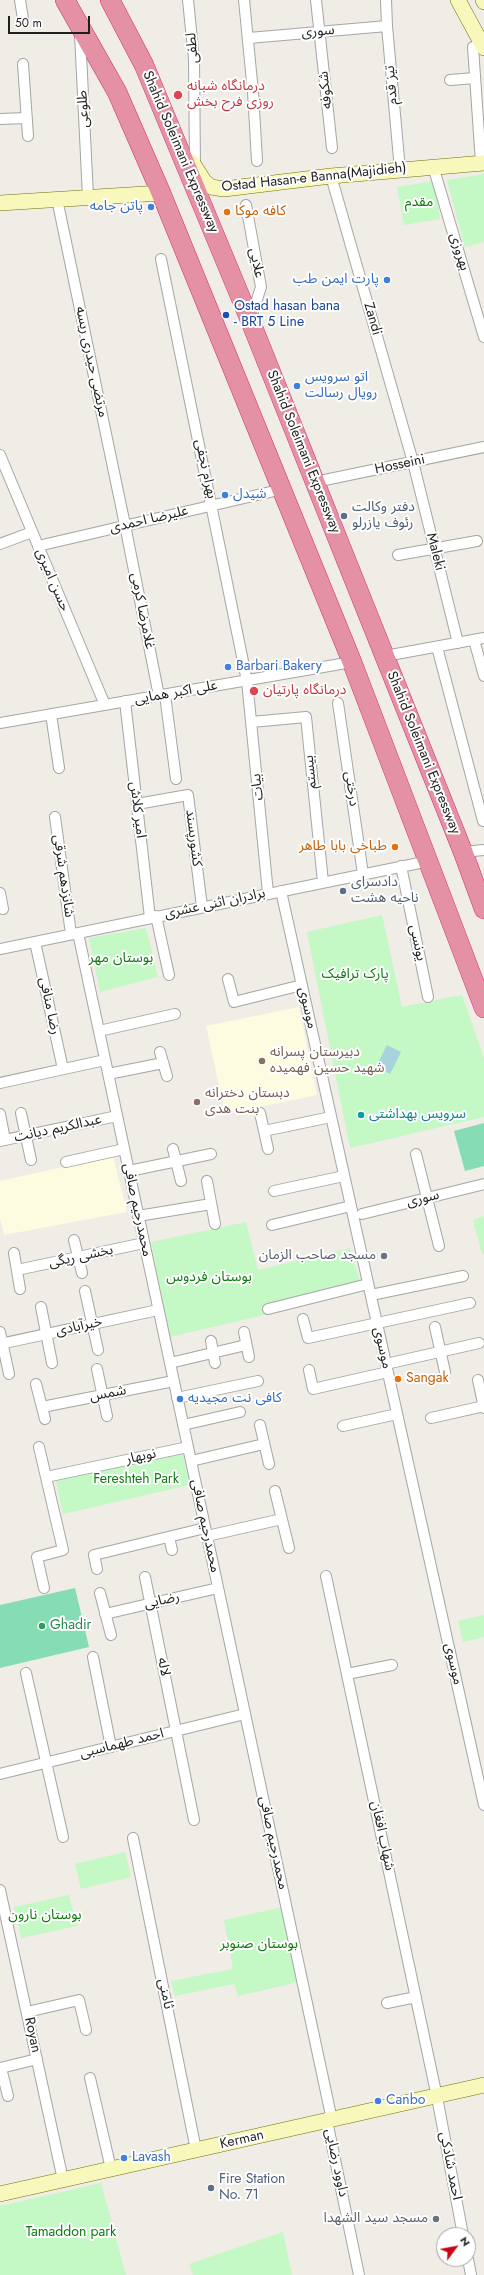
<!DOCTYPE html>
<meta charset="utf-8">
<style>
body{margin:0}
#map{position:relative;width:484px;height:2275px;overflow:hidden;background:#f0ece6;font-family:Jost,sans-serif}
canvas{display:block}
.north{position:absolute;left:436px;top:2227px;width:40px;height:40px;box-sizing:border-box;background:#fff;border:1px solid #a5a5a5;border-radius:50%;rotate:58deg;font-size:11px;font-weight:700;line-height:16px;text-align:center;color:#1f1f1f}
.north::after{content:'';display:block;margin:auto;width:14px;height:18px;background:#c80614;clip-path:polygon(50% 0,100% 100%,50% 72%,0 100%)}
.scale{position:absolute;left:8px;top:16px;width:82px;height:18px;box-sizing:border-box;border:2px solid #1f1f1f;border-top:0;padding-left:5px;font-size:12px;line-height:14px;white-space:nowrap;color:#1f1f1f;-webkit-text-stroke:3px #fff;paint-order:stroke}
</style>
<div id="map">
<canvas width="484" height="2275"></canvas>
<div class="north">N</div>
<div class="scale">50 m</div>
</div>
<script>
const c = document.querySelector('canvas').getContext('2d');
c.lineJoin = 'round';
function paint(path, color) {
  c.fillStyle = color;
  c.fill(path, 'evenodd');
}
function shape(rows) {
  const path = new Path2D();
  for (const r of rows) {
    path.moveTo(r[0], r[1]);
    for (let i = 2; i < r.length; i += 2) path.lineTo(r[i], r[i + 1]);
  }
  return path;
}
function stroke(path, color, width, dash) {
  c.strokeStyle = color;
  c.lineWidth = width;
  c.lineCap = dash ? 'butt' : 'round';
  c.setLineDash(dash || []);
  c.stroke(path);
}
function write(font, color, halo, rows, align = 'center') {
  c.font = font + ' Jost,"Noto Sans Arabic",sans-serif';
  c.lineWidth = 4;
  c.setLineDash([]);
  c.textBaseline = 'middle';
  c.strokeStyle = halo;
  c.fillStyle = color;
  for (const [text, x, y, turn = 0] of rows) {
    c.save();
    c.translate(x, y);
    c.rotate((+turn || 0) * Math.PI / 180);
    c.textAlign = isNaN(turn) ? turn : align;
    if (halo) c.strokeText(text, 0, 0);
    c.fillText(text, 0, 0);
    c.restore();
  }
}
const education = shape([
 [299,1007,317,1095,225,1114,206,1026],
 [113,1156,127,1212,4,1235,0,1218,0,1181]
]);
const park = shape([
 [484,174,484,242,465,247,447,180],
 [434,181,440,219,404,225,397,187],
 [382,915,402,1007,462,995,484,1058,484,1117,350,1148,307,932],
 [146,928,158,977,100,992,89,938],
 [484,1216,484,1254,482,1254,473,1220],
 [246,1222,258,1270,350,1248,360,1282,266,1307,268,1314,170,1337,151,1242],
 [182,1452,190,1485,63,1514,56,1481],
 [484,1615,484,1637,463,1642,458,1621],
 [125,1852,131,1877,81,1889,75,1864],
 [69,1895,77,1926,21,1938,14,1907],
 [283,1907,298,1982,238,1996,234,1984,175,1996,171,1981,233,1969,224,1920],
 [101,2183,126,2275,0,2275,0,2206],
 [283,2232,292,2275,193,2275,189,2264]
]);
const pitch = shape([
 [484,1123,484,1166,465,1171,454,1131],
 [75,1588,89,1647,0,1668,0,1605]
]);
const water = shape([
 [387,1045,401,1052,390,1074,376,1067]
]);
const street = shape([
 [20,0,23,19],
 [188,0,194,59,195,168],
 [244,0,253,92,257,161],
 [316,0,332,148],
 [386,0,387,26,400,170],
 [80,34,88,197],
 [249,38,387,26],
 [473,47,481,163],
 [23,64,28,136],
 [450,80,475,78],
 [0,119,27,118],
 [433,166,484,337],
 [331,176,413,462,458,643],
 [57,199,125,525,159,696],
 [246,205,261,287,251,318],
 [161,259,247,681,268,893],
 [0,455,105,705],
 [315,482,484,447],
 [0,544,32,532],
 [38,546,283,489],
 [398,555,477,541],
 [474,640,484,676],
 [437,647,483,821],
 [385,656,484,638],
 [165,695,176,779],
 [125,701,150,918],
 [338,703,363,874],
 [51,714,59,768],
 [251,722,306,717,323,882],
 [0,723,352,662],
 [137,804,188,795,202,907],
 [55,817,71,934],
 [463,852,484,850],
 [401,866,428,997],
 [281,891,484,1805],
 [0,893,3,909],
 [156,916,169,975],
 [78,933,332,2120],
 [35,942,63,1069],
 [0,949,429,861],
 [228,979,234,1002,302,985],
 [99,1031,175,1014],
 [160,1052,167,1076],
 [108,1074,163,1063],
 [0,1083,105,1060],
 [21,1113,31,1160],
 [260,1113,268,1149],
 [0,1114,5,1140],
 [264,1131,331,1117],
 [0,1141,117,1116],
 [173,1149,181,1181],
 [416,1154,439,1246],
 [66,1162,124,1149],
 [129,1171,211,1154],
 [207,1181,215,1224],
 [274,1191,344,1176],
 [362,1214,484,1184],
 [138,1216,211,1204],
 [272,1225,351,1206],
 [74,1240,82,1273],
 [14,1253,20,1289],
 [17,1270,144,1243],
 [85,1291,98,1350],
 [371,1295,463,1276],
 [41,1307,52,1363],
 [268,1309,368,1284],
 [303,1319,308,1338,470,1303],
 [435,1327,445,1372],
 [0,1332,9,1374],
 [244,1332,249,1357],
 [211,1341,215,1363],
 [0,1344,158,1310],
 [170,1363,246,1345],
 [386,1364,479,1343],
 [97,1369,107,1416],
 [309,1370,313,1389,388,1372],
 [478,1380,484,1408],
 [36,1384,45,1419],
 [177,1398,258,1381],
 [42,1407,174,1381],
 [431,1418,484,1406],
 [183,1425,240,1412],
 [260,1425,269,1464],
 [343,1426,397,1414],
 [39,1447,63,1550,37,1557,44,1588],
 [191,1461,264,1444],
 [46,1477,188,1447],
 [275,1491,289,1548],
 [207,1536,282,1519],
 [169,1537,172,1550],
 [97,1569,94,1555,205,1528],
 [326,1576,437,2097,463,2235],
 [145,1577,194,1820],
 [100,1593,111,1635],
 [105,1614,218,1588],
 [93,1657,111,1747],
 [26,1673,63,1837],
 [347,1674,392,1665],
 [0,1774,245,1714],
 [133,1838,196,2150],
 [0,1890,63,2180],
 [387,2003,416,1997],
 [27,2012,79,2000,86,2030],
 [90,2078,111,2169],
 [8,2096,1,2068,37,2059],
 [327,2121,359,2275],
 [468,2259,471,2275]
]);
const secondary = shape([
 [458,0,484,48],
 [483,0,484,2],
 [192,162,204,181,211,187,224,189,331,176,484,163],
 [0,203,161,193],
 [0,2194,484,2085]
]);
const highway = shape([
 [65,0,117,92,161,193,352,662,484,1008],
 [110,0,144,65,250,320,463,852,484,909]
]);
const markers = [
 [178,95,5,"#e0444e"],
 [151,207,4,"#3f7fe0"],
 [227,212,4,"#e8710a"],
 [387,280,4,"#3f7fe0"],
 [226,315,4,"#1a4fb4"],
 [297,386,4,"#3f7fe0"],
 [225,495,4,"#3f7fe0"],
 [344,516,4,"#5c6f8a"],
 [228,667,4,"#3f7fe0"],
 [254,691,5,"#e0444e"],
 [395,847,4,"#e8710a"],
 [343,891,4,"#5c6f8a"],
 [262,1061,4,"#8d6e63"],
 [197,1102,4,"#8d6e63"],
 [361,1115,4,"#0f9aa8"],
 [384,1256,4,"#6b7280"],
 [398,1379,4,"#e8710a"],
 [180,1399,4,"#3f7fe0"],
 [42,1626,4,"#2e9e5b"],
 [378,2101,4,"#3f7fe0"],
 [124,2158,4,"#3f7fe0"],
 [211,2188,4,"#5c6f8a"],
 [436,2219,4,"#6b7280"]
];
const streetNames = [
 ["سوری",318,32,-5],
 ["لطفی",193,48,-95],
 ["تیز قدم",392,85,-95],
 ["شکوفه",326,90,-96],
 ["طلوعی",84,109,-93],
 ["Shahid Soleimani Expressway",180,152,67],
 ["Ostad Hasan-e Banna(Majidieh)",314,178,-6],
 ["بهروزی",459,252,73],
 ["علایی",256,263,79],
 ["Zandi",372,319,74],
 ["مرتضی حیدری ریسه",91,362,78],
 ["Shahid Soleimani Expressway",303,452,68],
 ["Hosseini",400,465,-12],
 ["بهرام نجفی",205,469,78],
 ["علیرضا احمدی",149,520,-13],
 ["Maleki",435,552,76],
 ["حسن امیری",52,580,67],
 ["غلامرضا کرمی",142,611,79],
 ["علی اکبر همایی",176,693,-10],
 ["Shahid Soleimani Expressway",423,753,68],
 ["بیستم",311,772,-96],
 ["بیات",258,787,-96],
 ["درختی",351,789,82],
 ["امیر کلاش",137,810,83],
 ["کشورپسند",193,838,83],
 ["شانزدهم شرقی",63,876,82],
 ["برادران اثنی عشری",215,904,-12],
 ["یونسی",417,943,78],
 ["رضا منافی",49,1006,78],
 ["موسوی",307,1008,77],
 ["عبدالکریم دیانت",58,1129,-12],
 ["سوری",423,1199,-14],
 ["محمدرحیم صافی",137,1210,78],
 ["بخشی ریگی",81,1257,-12],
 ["خیرآبادی",79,1327,-12],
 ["موسوی",382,1348,77],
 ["شمس",108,1394,-11],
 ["نوبهار",141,1457,-12],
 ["محمدرحیم صافی",205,1526,78],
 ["رضایی",162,1601,-13],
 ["موسوی",453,1664,77],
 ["لاله",163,1667,79],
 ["احمد طهماسبی",122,1744,-14],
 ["شهاب افغان",382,1836,78],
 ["محمدرحیم صافی",273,1843,78],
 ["ثامنی",165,1994,78],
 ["Royan",32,2035,78],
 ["Kerman",242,2140,-13],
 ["داوود رضایی",336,2163,78],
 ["احمد شادکی",450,2166,79]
];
const healthNames = [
 ["درمانگاه شبانه",187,87],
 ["روزی فرح بخش",187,103],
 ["درمانگاه پارتیان",263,691]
];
const parkNames = [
 ["مقدم",419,203],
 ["بوستان مهر",121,959],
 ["پارک ترافیک",355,975],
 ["بوستان فردوس",209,1278],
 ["Fereshteh Park",136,1480],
 ["بوستان نارون",45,1916],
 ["بوستان صنوبر",259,1945],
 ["Tamaddon park",71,2233]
];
const shopNames = [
 ["پاتن جامه",143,207,"right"],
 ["پارت ایمن طب",379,280,"right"],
 ["اتو سرویس",305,378],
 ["رویال رسالت",305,394],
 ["شیدل",233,495],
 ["Barbari Bakery",236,667],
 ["کافی نت مجیدیه",188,1399],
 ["Canbo",386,2101],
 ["Lavash",132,2158]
];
const foodNames = [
 ["کافه موکا",235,212],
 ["طباخی بابا طاهر",387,847,"right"],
 ["Sangak",406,1379]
];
const transitNames = [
 ["Ostad hasan bana",234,307],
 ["- BRT 5 Line",234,323]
];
const serviceNames = [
 ["دفتر وکالت",352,508],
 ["رئوف یازرلو",352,524],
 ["دادسرای",351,883],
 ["ناحیه هشت",351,899],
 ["Fire Station",219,2180],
 ["No. 71",219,2196]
];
const educationNames = [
 ["دبیرستان پسرانه",270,1053],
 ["شهید حسین فهمیده",270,1069],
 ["دبستان دخترانه",205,1094],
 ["بنت هدی",205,1110]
];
const cultureNames = [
 ["سرویس بهداشتی",369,1115]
];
const worshipNames = [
 ["مسجد صاحب الزمان",376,1256],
 ["مسجد سید الشهدا",428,2219]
];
const leisureNames = [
 ["Ghadir",50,1626]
];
paint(education, '#fefce0');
paint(park, '#c4f8c5');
paint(pitch, '#86dcb5');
paint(water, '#a7d4dc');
stroke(street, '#a6a6a6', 12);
stroke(secondary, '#707408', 16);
stroke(highway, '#d62b71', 20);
stroke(street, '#fff', 10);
stroke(secondary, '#f8f7bc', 15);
stroke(highway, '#e490a5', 19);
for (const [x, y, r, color] of markers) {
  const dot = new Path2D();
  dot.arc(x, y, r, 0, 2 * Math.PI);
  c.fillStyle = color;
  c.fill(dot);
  stroke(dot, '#fff', 1.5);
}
write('14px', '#1f1f1f', '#fff', streetNames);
write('14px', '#be3a42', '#fff', healthNames, 'left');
write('14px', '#0f7b10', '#fff', parkNames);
write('14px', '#366cbe', '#fff', shopNames, 'left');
write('14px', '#c56008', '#fff', foodNames, 'left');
write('14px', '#164399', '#fff', transitNames, 'left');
write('14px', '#4e5e75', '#fff', serviceNames, 'left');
write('14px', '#785e54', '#fff', educationNames, 'left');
write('14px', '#0d838f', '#fff', cultureNames, 'left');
write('14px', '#5b616d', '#fff', worshipNames, 'right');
write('14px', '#27864d', '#fff', leisureNames, 'left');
</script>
